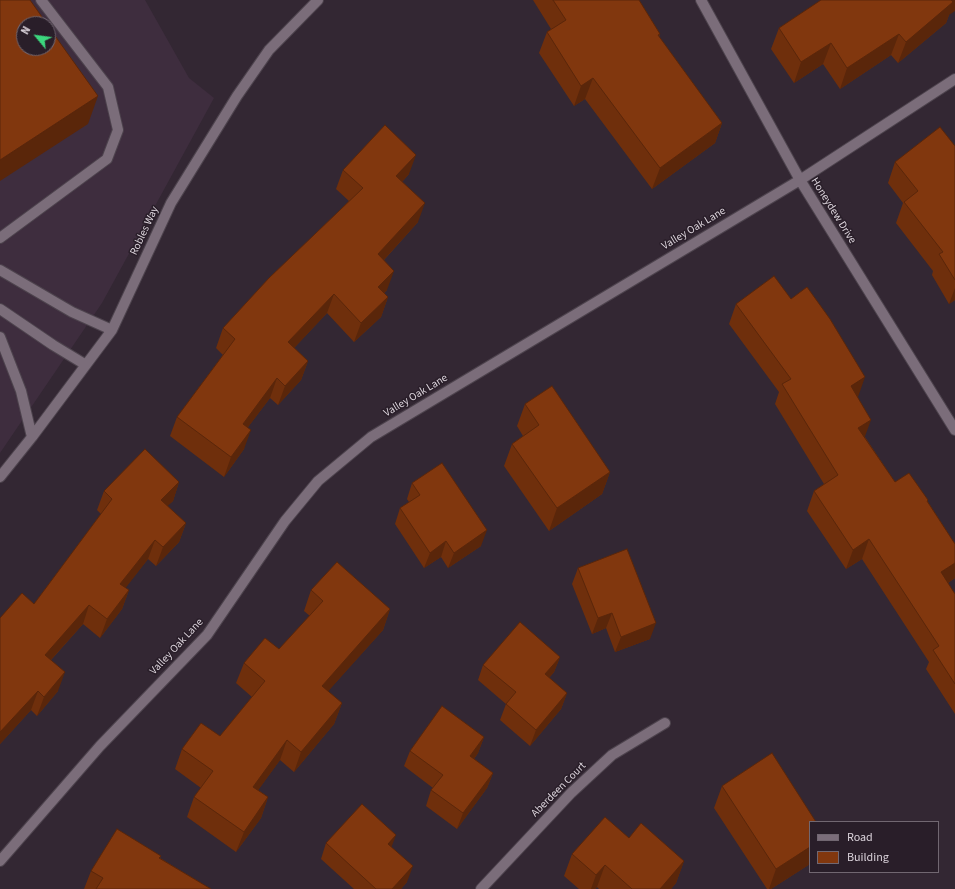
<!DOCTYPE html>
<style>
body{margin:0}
#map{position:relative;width:955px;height:889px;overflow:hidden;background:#332733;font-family:"Source Sans 3",sans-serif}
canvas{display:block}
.legend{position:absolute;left:809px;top:821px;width:130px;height:52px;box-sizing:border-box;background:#291e29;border:1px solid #716771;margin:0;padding:5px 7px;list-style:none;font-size:12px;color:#dcd4dc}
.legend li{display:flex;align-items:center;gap:8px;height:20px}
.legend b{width:20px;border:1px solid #716771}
.north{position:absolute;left:16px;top:16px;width:40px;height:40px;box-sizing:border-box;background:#291e29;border:1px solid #716771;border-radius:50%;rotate:299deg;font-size:11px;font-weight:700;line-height:16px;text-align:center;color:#dcd4dc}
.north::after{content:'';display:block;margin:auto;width:14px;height:18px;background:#3cd77e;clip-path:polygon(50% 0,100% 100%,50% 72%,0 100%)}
</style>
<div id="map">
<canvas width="955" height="889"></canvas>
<ul class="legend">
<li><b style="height:5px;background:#7b6d7a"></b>Road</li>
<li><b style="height:11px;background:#81370e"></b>Building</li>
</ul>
<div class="north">N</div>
</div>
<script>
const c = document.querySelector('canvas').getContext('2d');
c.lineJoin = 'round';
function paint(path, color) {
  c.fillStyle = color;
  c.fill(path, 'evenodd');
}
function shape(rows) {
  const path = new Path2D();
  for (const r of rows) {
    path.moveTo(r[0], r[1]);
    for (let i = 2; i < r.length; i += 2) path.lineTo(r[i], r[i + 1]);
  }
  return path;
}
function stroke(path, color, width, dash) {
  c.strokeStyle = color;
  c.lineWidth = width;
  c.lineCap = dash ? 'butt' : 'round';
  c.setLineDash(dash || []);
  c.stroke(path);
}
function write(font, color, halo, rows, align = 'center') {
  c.font = font + ' "Source Sans 3",sans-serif';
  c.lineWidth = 3;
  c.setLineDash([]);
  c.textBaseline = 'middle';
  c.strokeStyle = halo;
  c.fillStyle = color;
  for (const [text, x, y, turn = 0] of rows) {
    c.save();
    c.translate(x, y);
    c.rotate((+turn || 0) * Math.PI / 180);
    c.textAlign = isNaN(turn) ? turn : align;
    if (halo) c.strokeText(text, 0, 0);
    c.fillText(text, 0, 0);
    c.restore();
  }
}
const built = shape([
 [0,0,145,0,189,78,214,98,102,303,0,453],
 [24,24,48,24,48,48,24,48]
]);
const minor = shape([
 [701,0,800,180,955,430],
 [0,238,107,159,118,130,108,87,41,0],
 [0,270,72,312,112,330],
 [0,309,53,345,86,365],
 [0,337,21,391,32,437],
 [0,477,32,437,112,330,171,203,237,96,269,50,318,0],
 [0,861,100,746,207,635,285,521,318,481,371,437,800,180,955,79],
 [481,889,571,793,612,755,665,723]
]);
const wall = shape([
 [533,0,639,0,660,34,659,37,722,123,715,143,652,189,585,99,574,106,539,53,547,32,551,29],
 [949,15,946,23,898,63,891,55,840,89,823,64,794,83,771,49,779,28],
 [955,146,955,300,949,304,932,275,933,271,896,223,903,203,888,183,895,162],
 [343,170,409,174,402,182,418,222,384,260,387,290,384,293,388,297,381,317,354,342,327,313,294,348,308,361,301,380,278,405,270,398,248,427,244,449,224,477,170,436,177,417,223,355,216,348,223,328,349,201,336,189],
 [736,304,858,397,865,437,895,482,928,500,928,502,955,544,955,578,948,583,955,594,955,714,926,669,929,662,862,559,846,569,807,511,814,491,824,484,775,404,779,392,729,324],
 [525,404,610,472,602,494,549,531,504,466,512,444,523,436,517,426],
 [179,482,173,501,167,506,186,523,179,542,156,566,148,559,125,588,129,590,122,609,100,638,83,624,51,660,58,691,37,716,31,710,0,744,0,618,34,604,101,514,97,510,104,491],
 [412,483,481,546,448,568,441,557,424,568,395,524,400,508,409,502,407,499],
 [578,568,650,639,615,652,606,628,592,634,572,584],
 [311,590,390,609,383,630,328,691,342,703,334,724,294,772,280,760,258,790,268,797,261,818,236,852,187,817,194,797,201,788,175,769,182,749,220,736,252,697,236,683,244,663,279,649,310,616,304,611],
 [560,657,554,672,549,678,567,693,561,709,530,746,500,720,506,704,478,680,483,665],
 [484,737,478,753,474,759,493,773,487,788,457,829,426,806,431,790,433,788,404,766,410,751],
 [722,786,810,864,771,889,767,889,714,808],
 [629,838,684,861,676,883,671,889,599,889,597,887,595,889,579,889,564,876,572,854],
 [326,843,391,847,407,882,401,889,354,889,321,859],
 [161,856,160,858,211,889,84,889,91,871]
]);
const shadedWall = shape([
 [949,0,955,0,955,11,949,15,946,23,898,63,906,42],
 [899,34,891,55,840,89,847,68],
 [831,43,823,64,794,83,801,62],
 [593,78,585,99,574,106,581,86],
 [98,96,88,124,0,181,0,160],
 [722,123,715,143,652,189,660,168],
 [416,155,409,174,389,196,396,176],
 [425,203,418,222,371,274,378,254],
 [394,271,387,290,371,306,378,287],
 [955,288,955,300,949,304],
 [334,294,327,313,281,362,288,342],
 [388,297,381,317,354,342,361,323],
 [308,361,301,380,278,405,285,386],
 [865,377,858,397,844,406,851,386],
 [277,378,270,398,236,443,243,424],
 [871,420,864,439,858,428],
 [251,430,244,449,224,477,231,457],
 [610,472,602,494,549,531,557,508],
 [179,482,173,501,154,519,161,500],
 [186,523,179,542,156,566,163,547],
 [487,530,481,546,448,568,454,553],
 [869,539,862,559,846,569,853,550],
 [155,540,148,559,114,603,120,584],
 [446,541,441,557,424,568,430,553],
 [955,563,955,578,934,592,941,572],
 [129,590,122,609,100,638,107,619],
 [89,605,83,624,38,674,45,655],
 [390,609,383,630,314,707,322,686],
 [612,613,606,628,592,634,598,618],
 [656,623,650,639,615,652,621,637],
 [560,657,554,672,539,690,545,674],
 [65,672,58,691,37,716,44,697],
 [38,691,31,710,0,744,0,732],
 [567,693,561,709,530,746,536,730],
 [342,703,334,724,294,772,301,752],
 [484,737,478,753,465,772,470,756],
 [287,740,280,760,246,807,253,787],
 [493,773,487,788,457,829,463,813],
 [268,797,261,818,236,852,244,832],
 [396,835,390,851,388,844],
 [810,847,810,864,771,889,769,889,776,869],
 [684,861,676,883,671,889,660,889],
 [605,865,597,887,595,889,591,889,596,875],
 [413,866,407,882,401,889,392,889]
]);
const building = shape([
 [0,0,30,0,47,24,24,24,24,48,48,48,48,26,98,96,0,160,0,0],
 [553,0,639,0,660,34,658,35,722,123,660,168,593,78,581,86,547,32,566,20,553,0],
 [821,0,951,0,953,2,906,42,899,34,847,68,831,43,801,62,779,28,821,0],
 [385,125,416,155,396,176,425,203,378,254,394,271,378,287,388,297,361,323,334,294,288,342,308,361,285,386,277,378,243,424,251,430,231,457,177,417,235,339,223,328,269,278,363,188,343,170,385,125],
 [940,127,955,146,955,280,939,254,943,252,904,202,918,191,895,162,940,127],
 [774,276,791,299,807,287,830,319,865,377,851,386,871,420,858,428,895,482,909,473,928,500,927,501,955,544,955,563,941,572,955,594,955,684,933,650,939,646,869,539,853,550,814,491,838,475,782,384,791,379,736,304,774,276],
 [552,386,610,472,557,508,512,444,539,425,525,404,552,386],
 [145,449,179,482,161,500,186,523,163,547,155,540,120,584,129,590,107,619,89,605,45,655,65,672,44,697,38,691,0,732,0,618,22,593,34,604,112,499,104,491,145,449],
 [442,463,487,530,454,553,446,541,430,553,400,508,420,495,412,483,442,463],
 [627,549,656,623,621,637,612,613,598,618,578,568,627,549],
 [337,562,390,609,322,686,342,703,301,752,287,740,253,787,268,797,244,832,194,797,213,771,182,749,201,723,220,736,265,681,244,663,265,638,279,649,323,601,311,590,337,562],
 [520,622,560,657,545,674,567,693,536,730,506,704,516,692,483,665,520,622],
 [442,706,484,737,470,756,493,773,463,813,431,790,443,775,410,751,442,706],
 [772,753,816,822,810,822,810,847,776,869,722,786,772,753],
 [362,804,396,835,388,844,413,866,392,889,376,889,326,843,362,804],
 [605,817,629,838,641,823,684,861,660,889,632,889,605,865,596,875,572,854,605,817],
 [117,829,161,856,159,858,211,889,96,889,103,878,91,871,117,829]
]);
const streetNames = [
 ["Honeydew Drive",833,211,58],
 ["Valley Oak Lane",694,229,-31],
 ["Robles Way",145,231,-65],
 ["Valley Oak Lane",416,396,-31],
 ["Valley Oak Lane",177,647,-47],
 ["Aberdeen Court",559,790,-45]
];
paint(built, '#3e2d3e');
stroke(minor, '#4d434d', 12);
stroke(minor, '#7b6d7a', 10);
paint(wall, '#6f2f0c');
paint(shadedWall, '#5a260a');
paint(building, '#81370e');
stroke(building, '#5a260a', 1);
write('11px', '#dcd4dc', '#291e29', streetNames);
</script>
